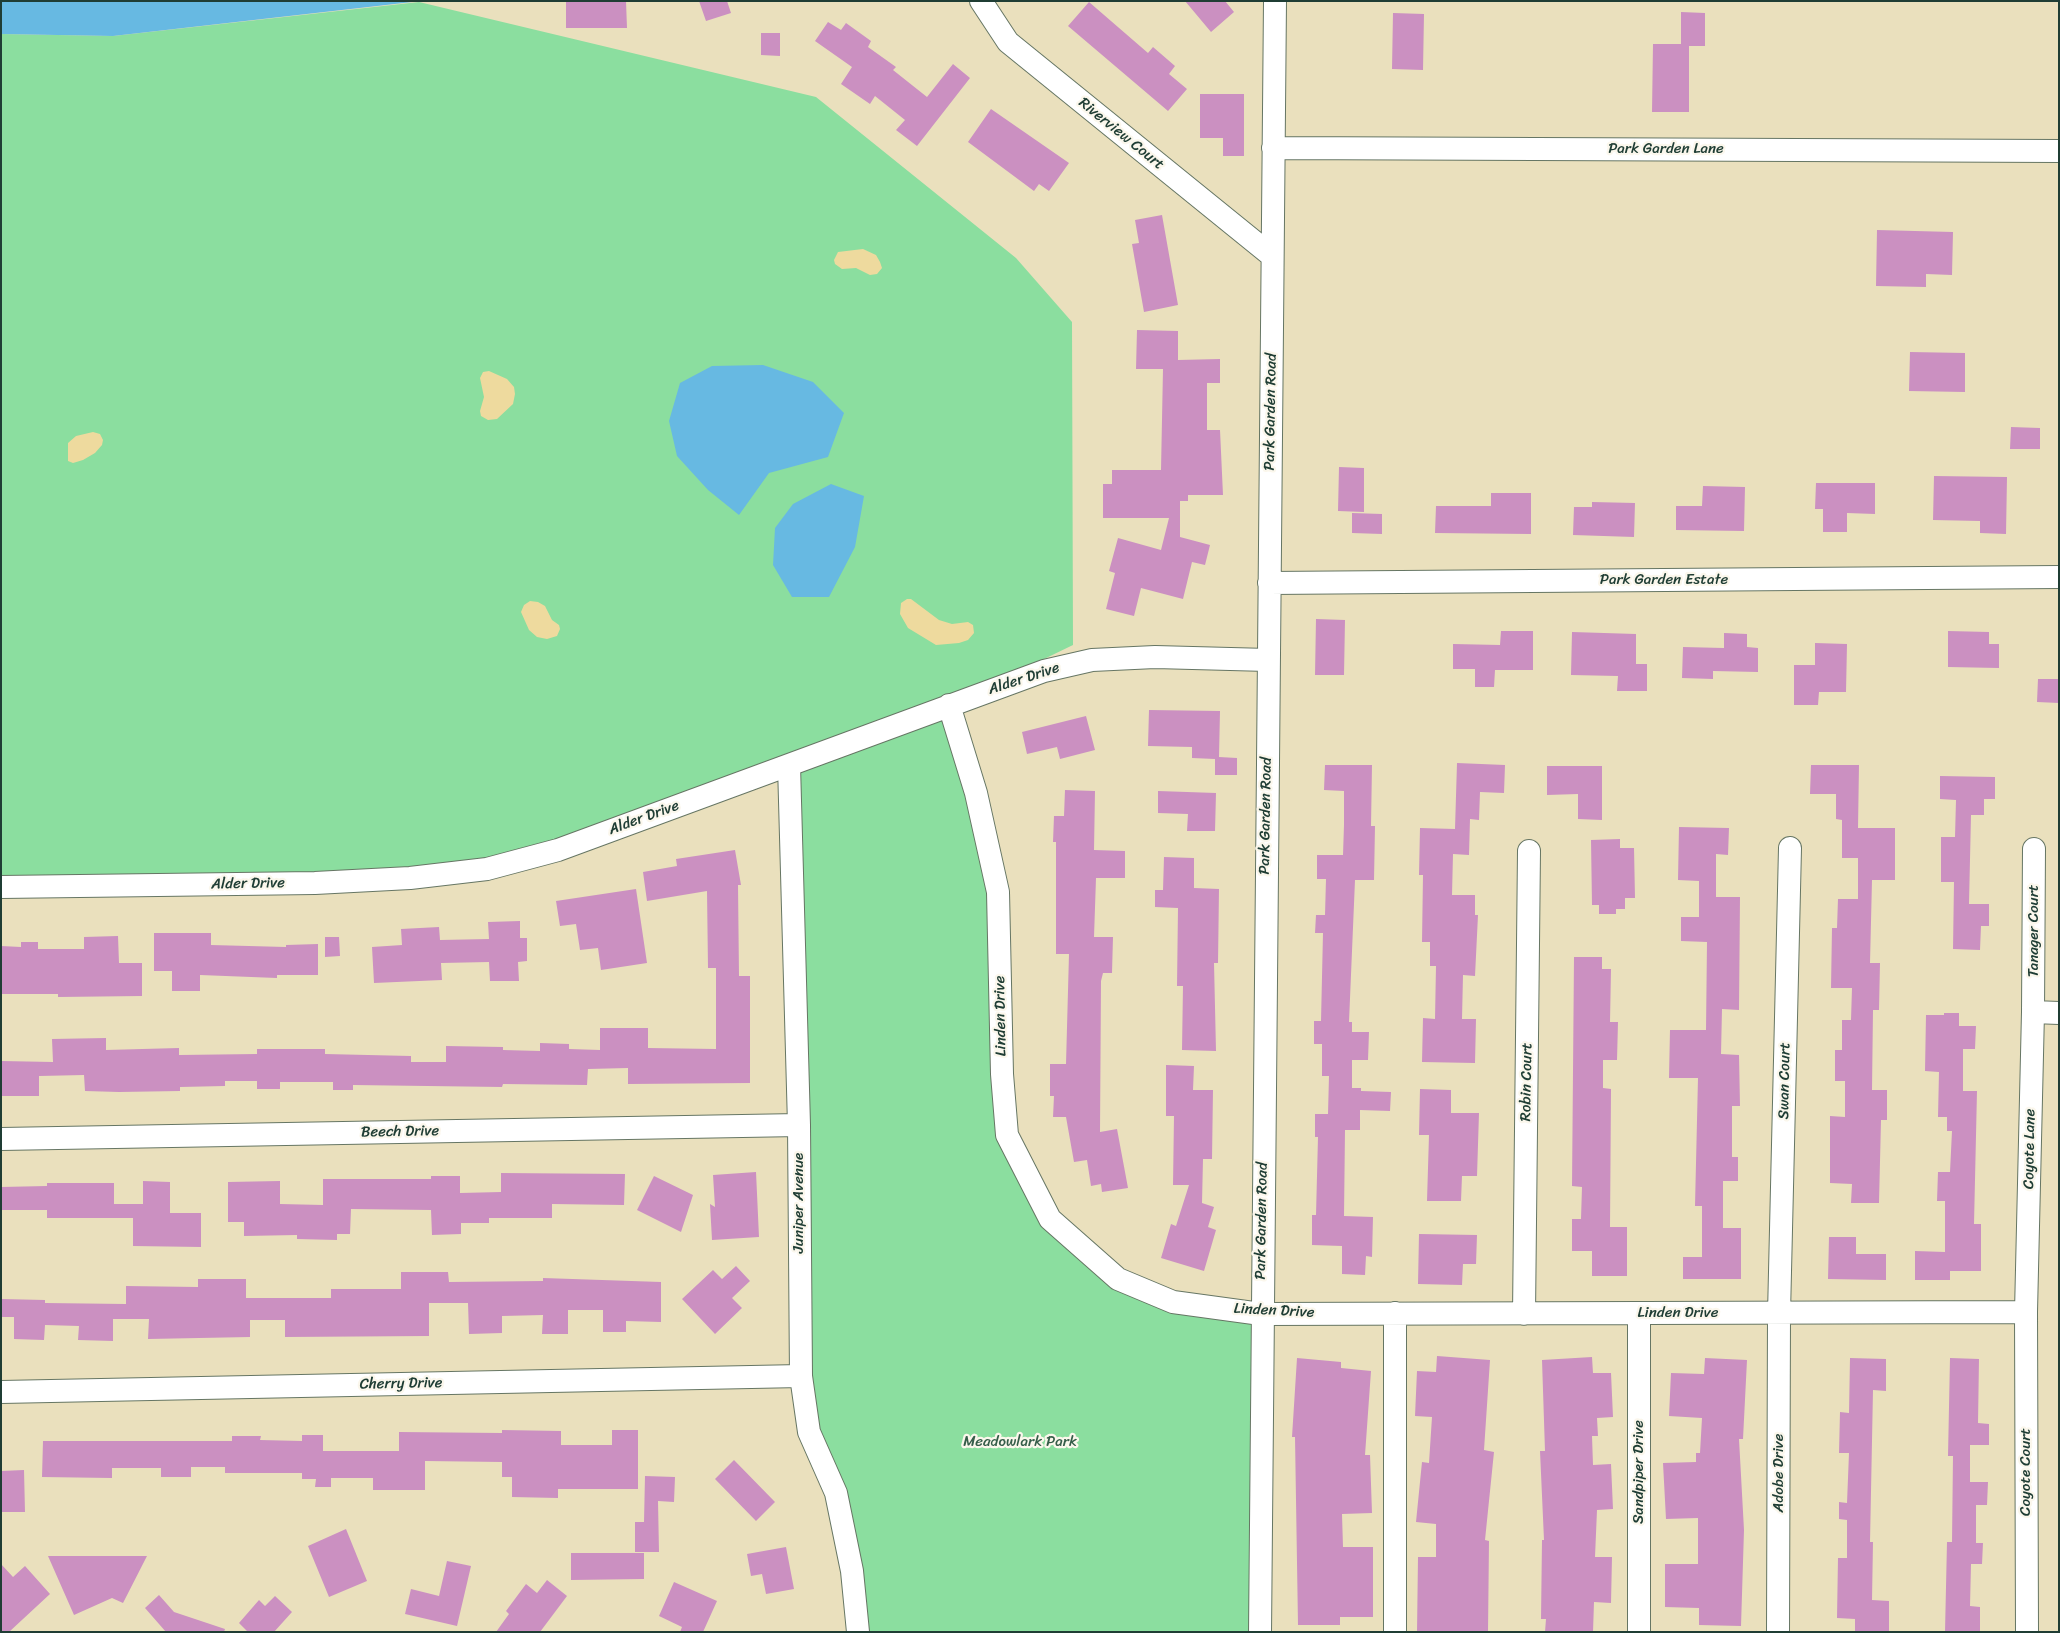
<!DOCTYPE html>
<style>
body{margin:0}
#map{position:relative;width:2060px;height:1633px;overflow:hidden;background:#eae0bd;font-family:Sriracha,sans-serif}
canvas{display:block}
.frame{position:absolute;inset:0;border:2px solid #1f3d34;pointer-events:none}
</style>
<div id="map">
<canvas width="2060" height="1633"></canvas>
<div class="frame"></div>
</div>
<script>
const c = document.querySelector('canvas').getContext('2d');
c.lineJoin = 'round';
function paint(path, color) {
  c.fillStyle = color;
  c.fill(path, 'evenodd');
}
function shape(rows) {
  const path = new Path2D();
  for (const r of rows) {
    path.moveTo(r[0], r[1]);
    for (let i = 2; i < r.length; i += 2) path.lineTo(r[i], r[i + 1]);
  }
  return path;
}
function stroke(path, color, width, dash) {
  c.strokeStyle = color;
  c.lineWidth = width;
  c.lineCap = dash ? 'butt' : 'round';
  c.setLineDash(dash || []);
  c.stroke(path);
}
function write(font, color, halo, rows, align = 'center') {
  c.font = font + ' Sriracha,sans-serif';
  c.lineWidth = 4.5;
  c.setLineDash([]);
  c.textBaseline = 'middle';
  c.strokeStyle = halo;
  c.fillStyle = color;
  for (const [text, x, y, turn = 0] of rows) {
    c.save();
    c.translate(x, y);
    c.rotate((+turn || 0) * Math.PI / 180);
    c.textAlign = isNaN(turn) ? turn : align;
    if (halo) c.strokeText(text, 0, 0);
    c.fillText(text, 0, 0);
    c.restore();
  }
}
const green = shape([
 [419,2,816,97,1016,258,1072,322,1073,645,949,705,998,892,1007,1135,1050,1219,1118,1279,1261,1314,1260,1632,858,1632,852,1571,809,1432,789,765,487,869,1,887,1,34,113,36]
]);
const sand = shape([
 [863,249,876,255,880,262,882,268,877,274,870,275,856,268,842,269,835,264,834,260,838,252],
 [489,371,507,379,514,387,515,394,513,404,497,419,488,420,481,416,480,411,484,397,480,378,483,372],
 [93,432,100,434,103,440,102,445,95,453,83,460,73,463,68,461,68,443,76,436],
 [907,599,911,599,939,620,952,624,968,622,973,625,974,633,968,640,959,643,936,645,908,628,900,614,901,603],
 [530,601,538,602,545,606,552,620,559,625,560,629,557,636,547,639,537,637,529,630,521,612,524,605]
]);
const water = shape([
 [1,1,421,1,113,36,1,34],
 [763,365,813,382,844,413,828,457,769,473,739,515,708,490,677,456,669,421,680,383,712,366],
 [831,484,864,496,855,547,829,597,792,597,773,565,775,528,793,504]
]);
const building = shape([
 [566,1,626,1,627,28,566,28],
 [699,1,727,1,731,13,706,21],
 [1185,1,1225,1,1234,12,1211,32],
 [1089,2,1148,53,1153,47,1175,66,1169,74,1187,89,1168,111,1068,26],
 [1681,12,1705,13,1705,46,1689,46,1689,112,1652,112,1653,44,1681,44],
 [1393,13,1424,14,1423,70,1392,69],
 [828,22,841,30,846,23,871,41,868,47,896,67,893,70,927,97,953,64,970,78,917,146,896,130,905,120,875,96,870,104,841,84,852,67,815,41],
 [761,33,780,33,780,56,761,55],
 [1200,94,1244,94,1244,156,1223,156,1223,138,1200,138],
 [991,109,1069,163,1049,191,1039,184,1034,191,968,142],
 [1162,215,1178,305,1144,312,1132,244,1139,243,1135,220],
 [1877,230,1953,232,1952,275,1926,274,1926,287,1876,286],
 [1137,330,1178,331,1178,360,1220,359,1220,383,1207,383,1207,430,1220,430,1223,495,1188,495,1188,501,1180,501,1180,537,1210,545,1205,565,1192,562,1183,599,1141,588,1134,616,1106,609,1115,573,1109,571,1118,538,1161,550,1169,518,1103,518,1103,484,1112,484,1112,470,1161,470,1163,369,1136,369],
 [1910,352,1965,353,1965,392,1909,391],
 [2011,427,2040,428,2040,449,2010,449],
 [1339,467,1364,468,1364,512,1338,511],
 [1934,476,2007,477,2006,534,1980,533,1980,521,1933,520],
 [1816,483,1875,483,1875,514,1847,513,1847,532,1823,532,1823,509,1815,509],
 [1703,486,1745,487,1744,531,1676,530,1676,506,1702,506],
 [1491,493,1531,493,1531,534,1435,533,1436,506,1491,506],
 [1592,502,1635,503,1634,537,1573,535,1574,507,1592,507],
 [1352,513,1382,514,1382,534,1352,533],
 [1316,619,1345,620,1344,675,1315,675],
 [1501,631,1533,631,1533,670,1495,670,1494,687,1475,687,1475,669,1453,669,1453,644,1500,645],
 [1948,631,1989,632,1989,644,1999,644,1999,668,1948,667],
 [1572,632,1636,634,1636,664,1647,664,1647,691,1617,691,1618,676,1571,675],
 [1724,633,1747,634,1747,647,1758,648,1758,672,1713,671,1713,679,1682,678,1683,647,1724,648],
 [1815,643,1847,644,1846,692,1819,692,1818,705,1794,705,1794,665,1815,665],
 [2038,679,2059,679,2059,703,2037,702],
 [1149,710,1220,711,1219,757,1237,758,1237,775,1215,775,1215,759,1192,758,1192,747,1148,746],
 [1086,716,1095,750,1060,759,1057,747,1027,754,1022,732],
 [1457,763,1505,765,1504,793,1480,792,1479,820,1470,819,1469,855,1453,854,1452,895,1475,895,1475,915,1478,915,1475,976,1463,975,1462,1019,1476,1019,1475,1063,1422,1062,1423,1018,1435,1019,1436,966,1430,966,1430,942,1422,942,1423,875,1419,875,1420,828,1455,829],
 [1325,765,1372,765,1371,826,1375,826,1374,880,1355,880,1349,1022,1352,1022,1352,1032,1369,1032,1368,1060,1352,1060,1352,1088,1361,1088,1361,1091,1391,1092,1390,1111,1360,1110,1360,1130,1345,1130,1344,1216,1373,1217,1372,1257,1366,1256,1365,1275,1342,1274,1342,1246,1312,1245,1312,1215,1316,1215,1318,1137,1315,1137,1315,1114,1328,1114,1329,1076,1322,1076,1322,1044,1314,1044,1314,1021,1321,1021,1323,933,1315,933,1316,915,1325,915,1326,879,1317,879,1317,855,1343,855,1344,825,1344,791,1324,790],
 [1811,765,1859,765,1858,828,1895,828,1895,880,1872,880,1870,963,1880,963,1879,1010,1873,1010,1872,1090,1887,1090,1887,1120,1881,1120,1879,1203,1851,1203,1852,1184,1830,1183,1830,1116,1845,1117,1845,1081,1835,1081,1835,1050,1842,1050,1842,1020,1851,1020,1852,988,1831,988,1832,928,1837,928,1838,899,1858,899,1858,858,1842,858,1842,820,1836,819,1836,794,1810,794],
 [1547,766,1602,766,1602,820,1578,819,1578,794,1547,795],
 [1940,776,1995,777,1995,799,1984,799,1984,815,1971,815,1969,904,1989,904,1989,926,1981,926,1980,950,1953,949,1954,882,1941,882,1941,837,1955,837,1956,800,1940,799],
 [1065,790,1095,791,1094,850,1125,851,1125,878,1096,878,1094,937,1113,937,1112,973,1103,973,1101,981,1100,1132,1117,1129,1128,1188,1102,1192,1101,1184,1091,1186,1087,1160,1074,1162,1066,1117,1053,1117,1054,1096,1050,1096,1050,1064,1066,1064,1069,954,1056,954,1056,842,1053,842,1054,816,1064,816],
 [1158,791,1216,793,1215,831,1187,831,1188,814,1158,813],
 [1679,827,1729,828,1728,855,1716,854,1716,897,1740,897,1739,1010,1722,1009,1721,1054,1739,1055,1740,1106,1732,1106,1732,1157,1738,1157,1738,1181,1723,1181,1723,1228,1741,1228,1741,1279,1683,1279,1683,1257,1702,1257,1702,1206,1695,1206,1698,1078,1669,1078,1670,1030,1706,1030,1707,942,1681,941,1681,917,1699,917,1699,881,1678,880],
 [1620,839,1620,848,1634,848,1635,898,1625,898,1625,909,1616,909,1616,914,1599,914,1599,905,1592,905,1591,840],
 [735,850,741,885,738,885,739,976,750,976,750,1083,628,1084,628,1068,588,1069,587,1085,503,1084,502,1087,353,1085,353,1090,333,1090,333,1082,280,1082,280,1089,257,1089,257,1081,225,1081,225,1086,180,1087,180,1091,119,1092,85,1091,84,1075,39,1076,39,1096,1,1096,1,1061,53,1062,52,1039,106,1038,106,1050,179,1048,179,1055,257,1054,257,1049,325,1049,325,1054,411,1056,411,1062,446,1062,446,1046,503,1047,503,1050,540,1051,540,1043,569,1044,569,1049,600,1050,600,1028,648,1028,648,1048,716,1049,716,968,708,968,707,891,647,901,643,872,677,866,676,859],
 [1164,857,1194,858,1194,888,1219,889,1218,963,1214,963,1216,1051,1182,1050,1183,986,1177,986,1178,908,1155,907,1155,890,1163,890],
 [636,889,647,963,601,970,598,948,580,950,576,924,560,926,556,901],
 [520,921,520,938,527,938,527,961,518,962,519,981,490,981,489,962,441,963,442,980,374,983,372,947,402,945,401,929,439,927,440,940,489,939,488,922],
 [154,933,211,933,211,945,286,947,286,945,318,944,318,975,277,975,277,978,200,975,200,991,172,991,172,971,154,971],
 [118,936,119,963,142,963,142,996,58,997,58,994,1,994,1,946,21,947,21,942,38,942,38,949,84,949,84,937],
 [325,937,339,937,340,956,325,957],
 [1574,957,1602,957,1602,969,1611,969,1610,1022,1618,1022,1617,1060,1603,1060,1603,1088,1611,1089,1610,1227,1627,1227,1627,1276,1592,1276,1592,1251,1572,1251,1572,1219,1581,1219,1582,1187,1572,1186],
 [1944,1013,1959,1013,1959,1026,1976,1026,1975,1049,1963,1049,1963,1091,1977,1091,1974,1224,1981,1224,1981,1271,1950,1271,1950,1280,1915,1280,1915,1251,1945,1252,1945,1201,1937,1201,1938,1172,1950,1172,1952,1131,1947,1131,1947,1117,1938,1117,1939,1072,1925,1071,1926,1015,1944,1015],
 [1166,1065,1194,1066,1193,1090,1213,1090,1212,1159,1203,1159,1202,1203,1214,1207,1208,1227,1216,1230,1204,1271,1161,1258,1171,1224,1176,1226,1189,1185,1173,1185,1174,1116,1166,1116],
 [1420,1089,1451,1090,1451,1113,1479,1113,1477,1176,1462,1176,1461,1201,1427,1201,1429,1135,1419,1135],
 [756,1172,759,1237,712,1240,710,1204,715,1207,713,1175],
 [501,1173,625,1174,624,1205,552,1204,552,1218,489,1218,489,1223,461,1223,461,1234,432,1235,431,1210,351,1209,350,1234,337,1234,337,1240,297,1239,297,1235,244,1236,244,1222,228,1222,228,1182,280,1181,280,1204,323,1205,323,1179,431,1179,431,1176,460,1176,460,1193,501,1192],
 [654,1176,693,1195,681,1232,637,1210],
 [143,1181,170,1182,170,1213,201,1213,201,1247,133,1246,133,1218,47,1218,47,1210,1,1210,1,1187,47,1186,47,1183,114,1183,114,1204,143,1204],
 [1419,1234,1477,1235,1476,1264,1463,1264,1462,1285,1418,1284],
 [1829,1237,1856,1237,1856,1254,1886,1254,1886,1280,1828,1279],
 [736,1266,750,1281,732,1298,742,1308,715,1334,682,1299,713,1270,722,1279],
 [401,1272,448,1272,449,1282,543,1281,543,1278,661,1282,661,1322,626,1321,626,1332,603,1332,603,1310,568,1310,568,1334,542,1334,543,1315,502,1316,502,1333,469,1334,468,1303,429,1303,429,1336,285,1337,285,1320,250,1320,250,1337,148,1339,149,1319,113,1319,113,1341,78,1340,79,1326,45,1325,44,1340,14,1339,14,1317,1,1317,1,1299,45,1300,45,1303,126,1304,126,1286,198,1287,198,1279,246,1279,246,1298,331,1298,331,1289,401,1289],
 [1437,1356,1490,1360,1484,1450,1494,1452,1485,1540,1489,1541,1488,1632,1417,1632,1418,1557,1436,1557,1436,1524,1416,1522,1422,1462,1429,1463,1432,1417,1415,1416,1417,1371,1436,1372],
 [1592,1357,1593,1373,1611,1373,1613,1417,1597,1418,1598,1436,1592,1436,1593,1465,1611,1464,1613,1509,1597,1510,1595,1557,1612,1557,1611,1603,1594,1602,1593,1632,1545,1632,1546,1619,1541,1619,1542,1540,1544,1540,1540,1451,1545,1451,1542,1360],
 [1297,1358,1341,1362,1341,1368,1371,1371,1365,1455,1370,1455,1372,1513,1342,1514,1343,1547,1373,1547,1373,1617,1340,1617,1340,1625,1298,1625,1295,1437,1292,1437],
 [1705,1358,1747,1360,1743,1439,1739,1439,1744,1530,1741,1626,1699,1625,1699,1608,1665,1607,1665,1564,1698,1564,1698,1518,1666,1519,1663,1463,1696,1462,1696,1453,1700,1453,1702,1418,1669,1416,1671,1373,1704,1374],
 [1850,1358,1886,1359,1886,1391,1873,1390,1870,1542,1873,1542,1872,1600,1889,1601,1889,1632,1855,1632,1855,1619,1837,1618,1838,1558,1847,1558,1847,1520,1839,1519,1839,1502,1847,1503,1849,1453,1839,1453,1840,1412,1849,1413],
 [1950,1358,1979,1359,1978,1423,1989,1424,1989,1445,1970,1445,1970,1482,1988,1482,1987,1505,1976,1505,1976,1543,1983,1543,1982,1564,1971,1564,1970,1606,1980,1607,1980,1632,1945,1632,1947,1542,1952,1542,1953,1456,1948,1456],
 [502,1430,561,1431,561,1445,612,1445,612,1430,638,1430,638,1489,558,1489,558,1498,512,1497,512,1477,502,1477,502,1462,425,1461,425,1490,373,1490,373,1478,331,1478,331,1487,315,1487,316,1479,302,1479,302,1473,225,1473,225,1467,191,1467,191,1477,161,1477,161,1468,112,1468,112,1478,42,1477,43,1441,232,1441,232,1436,261,1436,260,1440,302,1441,302,1435,323,1435,323,1451,399,1451,399,1432,502,1433],
 [734,1460,775,1502,756,1521,715,1479],
 [24,1470,25,1512,1,1512,1,1471],
 [645,1476,675,1477,674,1502,658,1501,659,1552,635,1552,635,1522,644,1522],
 [346,1529,367,1581,329,1597,308,1546],
 [786,1547,794,1589,766,1594,762,1574,751,1576,747,1554],
 [571,1553,644,1553,644,1579,571,1580],
 [48,1556,147,1556,123,1603,112,1598,74,1615],
 [447,1561,471,1566,457,1626,405,1614,411,1589,439,1596],
 [1,1564,13,1577,25,1566,50,1594,9,1632,1,1632],
 [547,1580,567,1596,540,1632,496,1632,509,1614,506,1611,526,1584,537,1593],
 [674,1582,717,1601,703,1632,680,1632,682,1627,659,1616],
 [159,1595,174,1612,225,1629,224,1632,166,1632,145,1608],
 [275,1596,292,1612,274,1632,248,1632,239,1623,259,1600,265,1606]
]);
const minor = shape([
 [981,1,1008,42,1272,256],
 [1273,148,2059,151],
 [1269,583,2059,577],
 [949,705,976,793,998,892,1002,1074,1007,1135,1050,1219,1118,1279,1173,1302,1261,1314,2026,1312],
 [789,765,799,1125,801,1376,809,1432,836,1493,852,1571,858,1632],
 [1,887,315,883,410,878,487,869,558,850,1044,671,1092,660,1155,657,1268,660],
 [2033,1012,2034,849],
 [1,1139,799,1125],
 [1395,1313,1395,1632],
 [1524,1314,1529,851],
 [1,1392,801,1376],
 [1260,1632,1275,1],
 [1639,1632,1639,1313],
 [1778,1632,1779,1314,1790,848],
 [2027,1632,2026,1312,2033,1012,2059,1013]
]);
const streetNames = [
 ["Riverview Court",1121,134,39],
 ["Park Garden Lane",1666,149],
 ["Park Garden Road",1271,412,-89],
 ["Park Garden Estate",1664,580],
 ["Alder Drive",1024,679,-18],
 ["Park Garden Road",1266,816,-89],
 ["Alder Drive",644,818,-20],
 ["Alder Drive",248,884,-1],
 ["Tanager Court",2034,931,-90],
 ["Linden Drive",1001,1016,-91],
 ["Swan Court",1785,1081,-89],
 ["Robin Court",1527,1082,-89],
 ["Beech Drive",400,1132,-1],
 ["Coyote Lane",2030,1149,-89],
 ["Juniper Avenue",799,1203,-90],
 ["Park Garden Road",1262,1221,-89],
 ["Linden Drive",1274,1311,3],
 ["Linden Drive",1678,1313],
 ["Cherry Drive",401,1384,-1],
 ["Sandpiper Drive",1639,1472,-90],
 ["Coyote Court",2026,1472,-90],
 ["Adobe Drive",1779,1473,-90]
];
const parkNames = [
 ["Meadowlark Park",1020,1442]
];
paint(green, '#8bde9f');
paint(sand, '#eeda9e');
paint(water, '#67b9e2');
paint(building, '#cb90c1');
stroke(minor, '#667664', 24);
stroke(minor, '#fff', 22);
write('15px', '#1f3d34', '#fbf7ec', streetNames);
write('15px', '#355d49', '#fbf7ec', parkNames);
</script>
